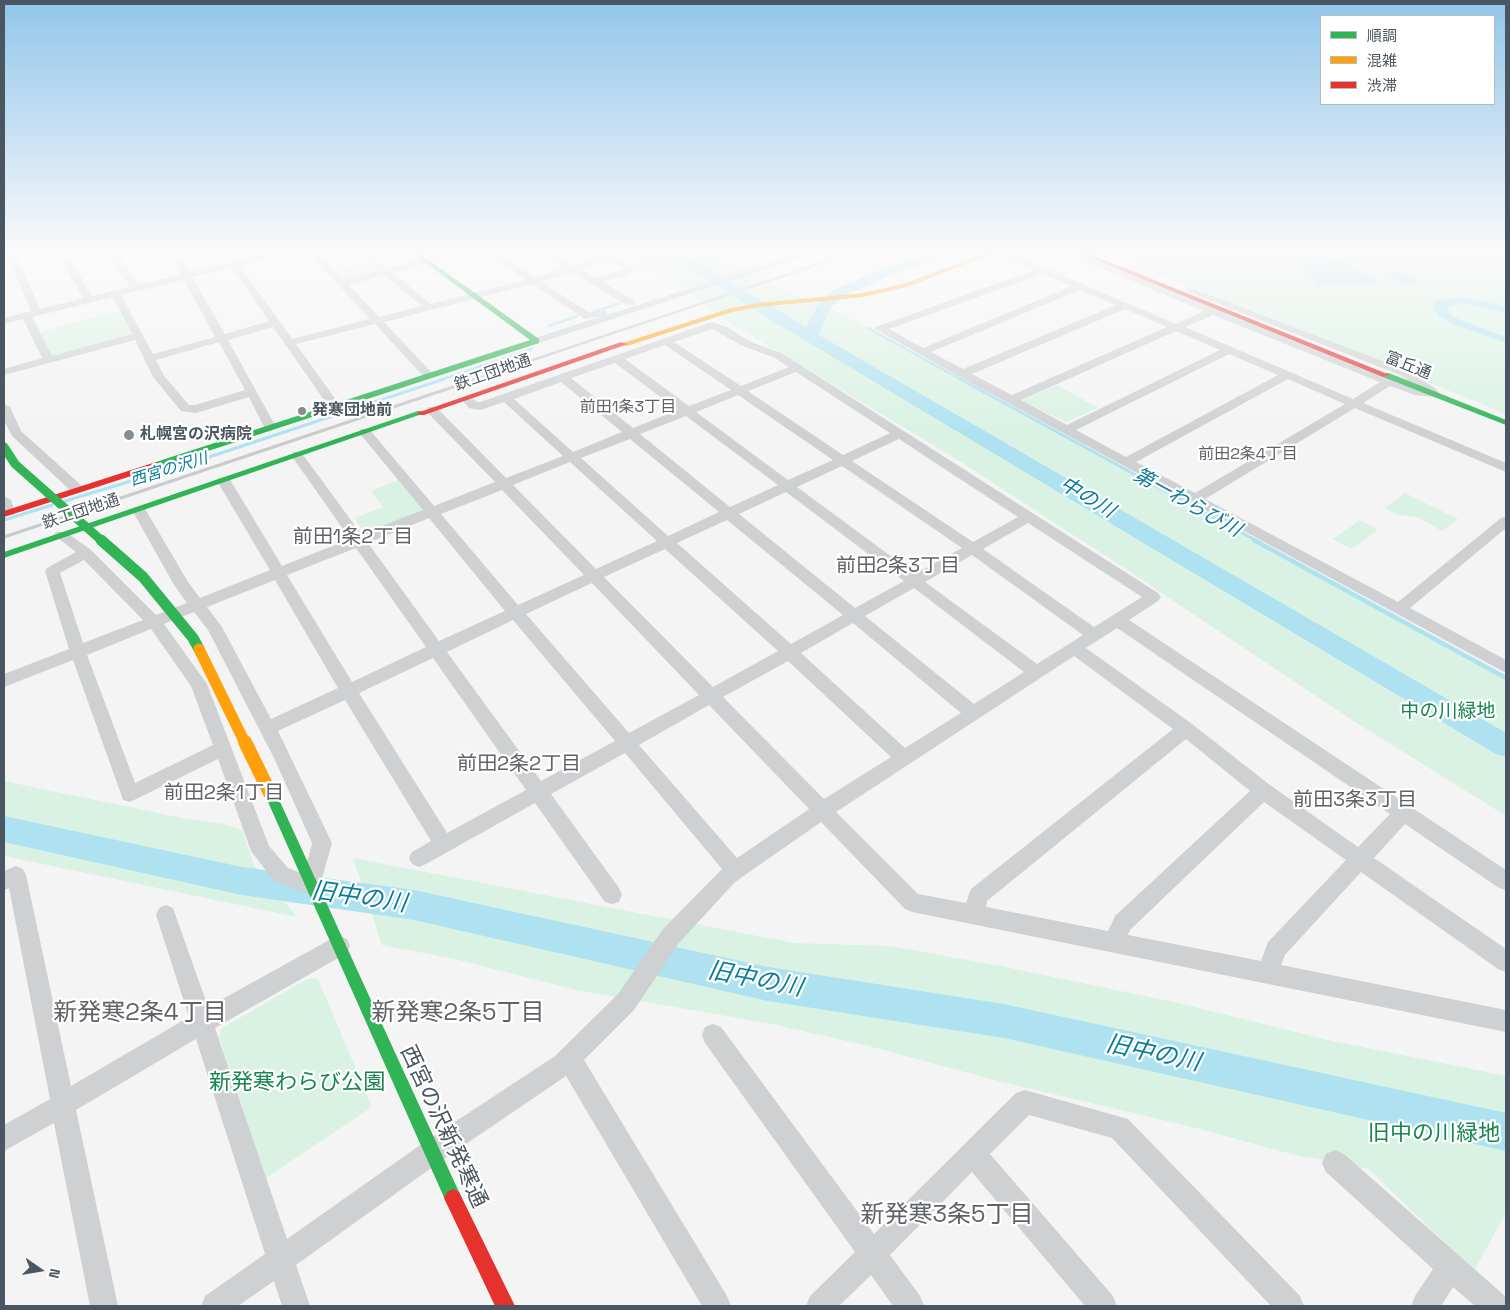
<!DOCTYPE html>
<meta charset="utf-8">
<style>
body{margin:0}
#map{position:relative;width:1510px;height:1310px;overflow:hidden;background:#f4f4f4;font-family:"Space Grotesk","Noto Sans JP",sans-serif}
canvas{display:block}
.frame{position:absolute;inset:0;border:5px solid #4a5661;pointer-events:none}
.legend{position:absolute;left:1320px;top:15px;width:175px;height:90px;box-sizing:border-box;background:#fff;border:1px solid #b7bbc0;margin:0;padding:6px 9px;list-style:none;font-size:15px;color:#4a5661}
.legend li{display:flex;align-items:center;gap:10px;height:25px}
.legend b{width:25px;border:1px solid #b7bbc0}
.north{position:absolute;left:15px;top:1245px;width:50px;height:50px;-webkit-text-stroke:4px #fff;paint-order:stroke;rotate:103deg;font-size:14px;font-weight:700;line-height:20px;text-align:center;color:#4a5661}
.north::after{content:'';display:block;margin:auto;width:18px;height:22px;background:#4a5661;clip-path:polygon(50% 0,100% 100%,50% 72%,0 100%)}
</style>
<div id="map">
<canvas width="1510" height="1310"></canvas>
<div class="frame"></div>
<ul class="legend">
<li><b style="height:6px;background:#30b455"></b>順調</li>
<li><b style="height:6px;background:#ff9f0a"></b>混雑</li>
<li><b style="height:6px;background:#e5322d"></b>渋滞</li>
</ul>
<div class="north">N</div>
</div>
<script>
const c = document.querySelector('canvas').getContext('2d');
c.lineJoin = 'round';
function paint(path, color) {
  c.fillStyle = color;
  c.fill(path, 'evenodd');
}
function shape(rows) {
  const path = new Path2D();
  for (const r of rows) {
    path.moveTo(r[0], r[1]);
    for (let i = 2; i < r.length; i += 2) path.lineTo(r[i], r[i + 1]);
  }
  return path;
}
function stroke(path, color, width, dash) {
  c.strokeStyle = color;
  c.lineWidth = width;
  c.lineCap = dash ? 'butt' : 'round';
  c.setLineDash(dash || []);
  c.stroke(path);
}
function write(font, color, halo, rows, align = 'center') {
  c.font = font + ' "Space Grotesk","Noto Sans JP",sans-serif';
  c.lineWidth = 4.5;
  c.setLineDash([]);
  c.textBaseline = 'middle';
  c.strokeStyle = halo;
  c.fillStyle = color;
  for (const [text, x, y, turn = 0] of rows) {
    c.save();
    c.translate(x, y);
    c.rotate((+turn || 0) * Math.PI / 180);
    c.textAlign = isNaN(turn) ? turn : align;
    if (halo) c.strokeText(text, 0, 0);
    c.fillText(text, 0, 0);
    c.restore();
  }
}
const green = shape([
 [611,250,703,250,776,286,856,321,1506,679,1506,816,1352,720,1121,566,961,462,709,310,684,286],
 [1098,250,1506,250,1506,414,1440,387],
 [367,263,378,271,377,273,349,280,345,279,336,271],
 [119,311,131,334,57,356,52,356,40,332],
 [1057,385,1098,408,1066,422,1024,402,1024,399],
 [398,480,424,510,365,533,354,518,383,507,371,491],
 [1405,493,1458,519,1442,531,1417,517,1399,515,1384,508],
 [1360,520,1378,530,1351,549,1333,539],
 [4,781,187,819,224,824,242,830,254,865,297,917,4,856],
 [353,858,794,943,890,946,1005,967,1183,1004,1328,1040,1506,1076,1506,1213,1474,1271,1369,1169,1291,1154,1196,1128,1002,1082,869,1046,767,1023,576,990,455,959,382,945],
 [309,978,318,979,372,1107,266,1178,219,1037,222,1028]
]);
const water = shape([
 [1321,252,1382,283,1346,286,1316,285,1299,253],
 [1397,272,1400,273,1423,283,1407,286,1387,276],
 [1459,297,1487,302,1506,307,1506,314,1469,304,1452,305,1448,307,1448,310,1454,317,1463,321,1506,337,1506,343,1455,325,1439,316,1433,309,1434,302,1440,300]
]);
const streamFar2 = shape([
 [725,266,775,250],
 [696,276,710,275,713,270,718,268],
 [593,312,620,303],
 [549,326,578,316],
 [868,328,962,380],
 [440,380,532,349]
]);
const streamFar1 = shape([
 [960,379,1257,541],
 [65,501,191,463,444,379],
 [4,520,52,505]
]);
const stream = shape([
 [1254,540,1506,678]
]);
const river = shape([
 [661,250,678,250,806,327,819,303,835,289,877,271,935,250,956,250,954,253,887,277,845,295,831,307,819,335,1506,733,1506,757,1496,754,771,320,661,250],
 [4,816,242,867,414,890,768,967,1004,1004,1506,1113,1506,1151,1004,1038,768,1001,414,920,242,895,4,842,4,816]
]);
const street = shape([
 [5,250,32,250,16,256,40,309,83,298,56,250,65,250,92,296,130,287,106,250,115,250,139,285,181,274,168,250,177,250,189,272,280,250,296,250,240,266,292,339,370,319,306,250,315,250,344,280,378,271,354,250,364,250,387,269,455,250,470,250,393,273,431,304,526,280,482,250,493,250,535,277,564,268,537,250,548,250,573,265,601,256,596,252,604,250,635,268,629,274,603,282,635,301,635,305,627,305,571,272,541,282,590,313,603,310,607,311,607,315,810,250,824,250,536,344,532,343,531,341,532,339,602,316,585,319,532,284,384,322,433,374,435,376,433,378,429,379,425,378,375,324,296,344,341,407,335,411,331,410,273,327,228,340,276,427,270,431,264,427,249,397,196,413,181,411,153,377,135,340,4,375,4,369,42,358,23,319,4,324,4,318,31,311,5,250],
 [608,259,624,269,596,278,580,269,608,259],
 [232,268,269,321,225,334,192,277,232,268],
 [384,275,422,306,379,317,349,285,384,275],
 [184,280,215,337,153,354,121,295,184,280],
 [113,297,132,334,52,356,32,317,113,297],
 [219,342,245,390,195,405,189,405,164,376,156,360,219,342],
 [993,250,1003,250,1176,324,1204,311,1056,250,1069,250,1423,390,1400,375,1186,291,1188,289,1194,289,1408,371,1435,388,1440,394,1434,397,1415,395,1390,386,1363,403,1506,463,1506,472,1355,408,1205,499,1398,602,1501,518,1506,517,1506,528,1410,608,1506,660,1506,673,958,376,875,329,876,327,1034,270,994,253,993,250],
 [1042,274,1072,286,923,348,889,329,1042,274],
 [1080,290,1116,305,963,369,931,352,1080,290],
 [1125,309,1167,327,1012,395,972,374,1125,309],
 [1213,315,1380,382,1353,399,1185,327,1213,315],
 [1176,331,1220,350,1067,425,1021,400,1176,331],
 [1229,354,1278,375,1126,457,1076,430,1229,354],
 [1288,379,1345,404,1195,493,1136,462,1288,379],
 [712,322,727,327,749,341,783,354,1158,593,1161,597,1158,601,1129,620,1506,870,1506,890,1499,888,1405,824,1374,858,1506,949,1506,972,1498,969,1361,872,1285,955,1281,965,1506,1010,1506,1032,912,912,905,909,821,822,735,882,679,943,634,1010,584,1060,727,1296,731,1306,702,1306,566,1076,441,1161,296,1265,310,1306,282,1306,274,1281,238,1306,201,1306,205,1296,265,1254,196,1039,76,1110,118,1306,90,1306,54,1123,4,1151,4,1125,50,1099,9,888,4,890,4,871,16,866,23,869,26,875,71,1086,189,1017,156,915,159,908,166,905,173,908,208,1007,331,939,339,936,347,939,350,946,347,953,215,1028,287,1239,423,1143,555,1056,618,994,663,929,722,869,625,753,551,794,619,888,622,895,619,902,612,904,605,902,535,803,426,864,419,867,412,864,409,858,412,852,431,841,345,700,278,731,332,843,318,893,311,895,274,881,251,851,218,759,130,802,123,800,121,794,73,660,4,687,4,674,69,649,45,571,47,568,76,552,54,535,56,532,66,532,91,550,156,615,187,603,174,585,132,510,134,507,144,507,188,582,200,598,270,570,217,481,219,478,229,478,282,566,350,539,291,455,293,452,301,452,361,534,423,510,361,435,359,432,361,429,369,429,434,506,495,482,428,413,426,410,428,407,436,407,506,478,563,456,504,402,481,410,473,409,469,408,463,401,461,399,463,397,471,397,477,402,480,402,712,322],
 [712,329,741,345,775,358,789,367,741,386,674,342,712,329],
 [665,345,731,390,689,406,625,359,665,345],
 [615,363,678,410,633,428,571,378,615,363],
 [796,372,890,433,843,455,748,391,796,372],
 [561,382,622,432,573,452,514,399,561,382],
 [738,395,833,460,788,480,696,412,738,395],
 [686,416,778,485,730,507,640,434,686,416],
 [630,439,719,512,668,536,581,458,630,439],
 [899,439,1018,517,973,542,852,461,899,439],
 [570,462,657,541,596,569,513,485,570,462],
 [842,466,962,548,915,574,797,487,842,466],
 [502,490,584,575,518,605,441,514,502,490],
 [786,492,904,581,855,608,739,514,786,492],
 [429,518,505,611,439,641,368,543,429,518],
 [727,520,843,615,791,644,677,543,727,520],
 [1028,523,1142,597,1094,627,983,549,1028,523],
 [356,548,426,647,352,682,287,575,356,548],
 [665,549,778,651,713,687,604,577,665,549],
 [972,555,1083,635,1037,664,925,582,972,555],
 [84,560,143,620,83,643,60,573,84,560],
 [275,580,338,688,271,719,222,627,207,607,275,580],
 [592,583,699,695,629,733,526,614,592,583],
 [914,588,1024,672,974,704,865,616,914,588],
 [194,612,208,630,275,760,312,843,304,874,288,868,269,846,207,684,164,624,194,612],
 [513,620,615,741,541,781,447,652,513,620],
 [853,623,961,713,905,748,801,653,853,623],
 [1117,628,1390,814,1358,847,1270,785,1192,724,1086,648,1117,628],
 [151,629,191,686,213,745,135,783,87,655,151,629],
 [1074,656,1173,729,971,889,966,903,918,894,836,812,1074,656],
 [433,658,526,790,447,833,359,693,433,658],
 [788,661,891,757,824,799,723,697,788,661],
 [709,705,809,809,737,858,639,745,709,705],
 [1186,739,1250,791,1115,916,1108,931,986,907,987,901,1186,739],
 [1264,802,1346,860,1268,942,1261,961,1128,935,1130,930,1264,802],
 [4,404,10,407,21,431,82,486,84,489,82,492,72,492,12,436,4,420,4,404],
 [4,496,11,500,15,512,13,515,4,515,4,496],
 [713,1024,721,1027,874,1234,1016,1093,1025,1090,1128,1119,1300,1296,1304,1306,1271,1306,1112,1138,1029,1115,990,1154,1113,1296,1117,1306,1085,1306,972,1172,890,1255,920,1296,924,1306,893,1306,871,1275,839,1306,806,1306,810,1296,855,1252,705,1043,702,1035,705,1027,713,1024],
 [1335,1150,1344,1154,1505,1296,1506,1306,1475,1306,1453,1287,1441,1306,1411,1306,1415,1296,1433,1269,1326,1172,1322,1163,1326,1154,1335,1150]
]);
const fast = shape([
 [408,250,415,250,539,339,539,343,159,467,153,467,153,463,530,340,408,250],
 [1383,373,1389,373,1506,420,1506,425,1383,377,1383,373],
 [418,411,424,411,425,413,4,558,4,552,418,411],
 [270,788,275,789,276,793,459,1192,462,1198,459,1204,453,1207,447,1204,264,793,265,789,270,788]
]);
const slow = shape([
 [993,250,1002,250,907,287,863,297,759,307,732,312,627,346,620,344,731,308,759,303,863,293,903,284,993,250]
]);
const jam = shape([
 [1071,250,1080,250,1390,375,1383,377,1071,250],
 [621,342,628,344,424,415,418,415,417,413,621,342],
 [156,462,159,463,159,467,4,517,4,511,156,462],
 [453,1189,459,1192,515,1306,495,1306,444,1198,447,1192,453,1189]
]);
const railFar1 = shape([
 [473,380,861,250]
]);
const rail = shape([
 [4,537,477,379]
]);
const fastBridgeFar1 = shape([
 [4,447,15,464,102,541]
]);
const fastBridge = shape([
 [101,540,143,577,193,638,199,649]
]);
const slowBridgeFar1 = shape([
 [199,649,245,743]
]);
const slowBridge = shape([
 [245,742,270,793]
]);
const markers = [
 [302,411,5,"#868d94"],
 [129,435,6,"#868d94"]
];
const farStreetnames = [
 ["富丘通",1408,366,22],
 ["鉄工団地通",493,373,-19],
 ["鉄工団地通",81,512,-18]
];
const farNeighbourhoodnames = [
 ["前田1条3丁目",628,408],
 ["前田2条4丁目",1248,455]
];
const farPoinames = [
 ["発寒団地前",312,411],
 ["札幌宮の沢病院",140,435]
];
const farWaternames = [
 ["西宮の沢川",169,470,-17]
];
const parkNames = [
 ["中の川緑地",1448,712]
];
const waterNames = [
 ["中の川",1087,498,31],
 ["第一わらび川",1187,503,29]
];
const neighbourhoodNames = [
 ["前田1条2丁目",353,538],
 ["前田2条3丁目",898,567],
 ["前田2条2丁目",519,765],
 ["前田2条1丁目",224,794],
 ["前田3条3丁目",1355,801]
];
const nearParknames = [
 ["新発寒わらび公園",297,1083],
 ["旧中の川緑地",1434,1134]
];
const nearStreetnames = [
 ["西宮の沢新発寒通",443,1127,65]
];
const nearWaternames = [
 ["旧中の川",359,898,8],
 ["旧中の川",755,980,11],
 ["旧中の川",1153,1054,12]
];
const nearNeighbourhoodnames = [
 ["新発寒2条4丁目",140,1013],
 ["新発寒2条5丁目",458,1013],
 ["新発寒3条5丁目",947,1215]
];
paint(green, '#d9f2e3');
paint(water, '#aee2f0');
stroke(streamFar2, '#aee2f0', 2.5);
stroke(streamFar1, '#aee2f0', 3);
stroke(stream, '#aee2f0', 4.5);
paint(river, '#aee2f0');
paint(street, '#ced0d2');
paint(fast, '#30b455');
paint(slow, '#ff9f0a');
paint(jam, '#e5322d');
stroke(railFar1, '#c9cacc', 2.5);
stroke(rail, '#c9cacc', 3);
stroke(fastBridgeFar1, '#30b455', 9);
stroke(fastBridge, '#30b455', 11);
stroke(slowBridgeFar1, '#ff9f0a', 11);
stroke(slowBridge, '#ff9f0a', 14);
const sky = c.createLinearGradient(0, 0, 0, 434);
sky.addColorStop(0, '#91c6eb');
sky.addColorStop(0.58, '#fafafa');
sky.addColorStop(1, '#fafafa00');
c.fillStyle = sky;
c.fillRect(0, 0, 1510, 434);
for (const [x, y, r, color] of markers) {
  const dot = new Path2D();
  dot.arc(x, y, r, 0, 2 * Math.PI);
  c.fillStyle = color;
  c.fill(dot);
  stroke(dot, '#fff', 2);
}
write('16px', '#4a5661', '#fff', farStreetnames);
write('16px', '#5f6368', '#fff', farNeighbourhoodnames);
write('bold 16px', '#4a5661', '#fff', farPoinames, 'left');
write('italic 16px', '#0c7c9b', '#fff', farWaternames);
write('19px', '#17864f', '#fff', parkNames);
write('italic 20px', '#0c7c9b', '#fff', waterNames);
write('20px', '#5f6368', '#fff', neighbourhoodNames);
write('22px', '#17864f', '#fff', nearParknames);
write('22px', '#4a5661', '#fff', nearStreetnames);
write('italic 24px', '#0c7c9b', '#fff', nearWaternames);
write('24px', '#5f6368', '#fff', nearNeighbourhoodnames);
</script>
